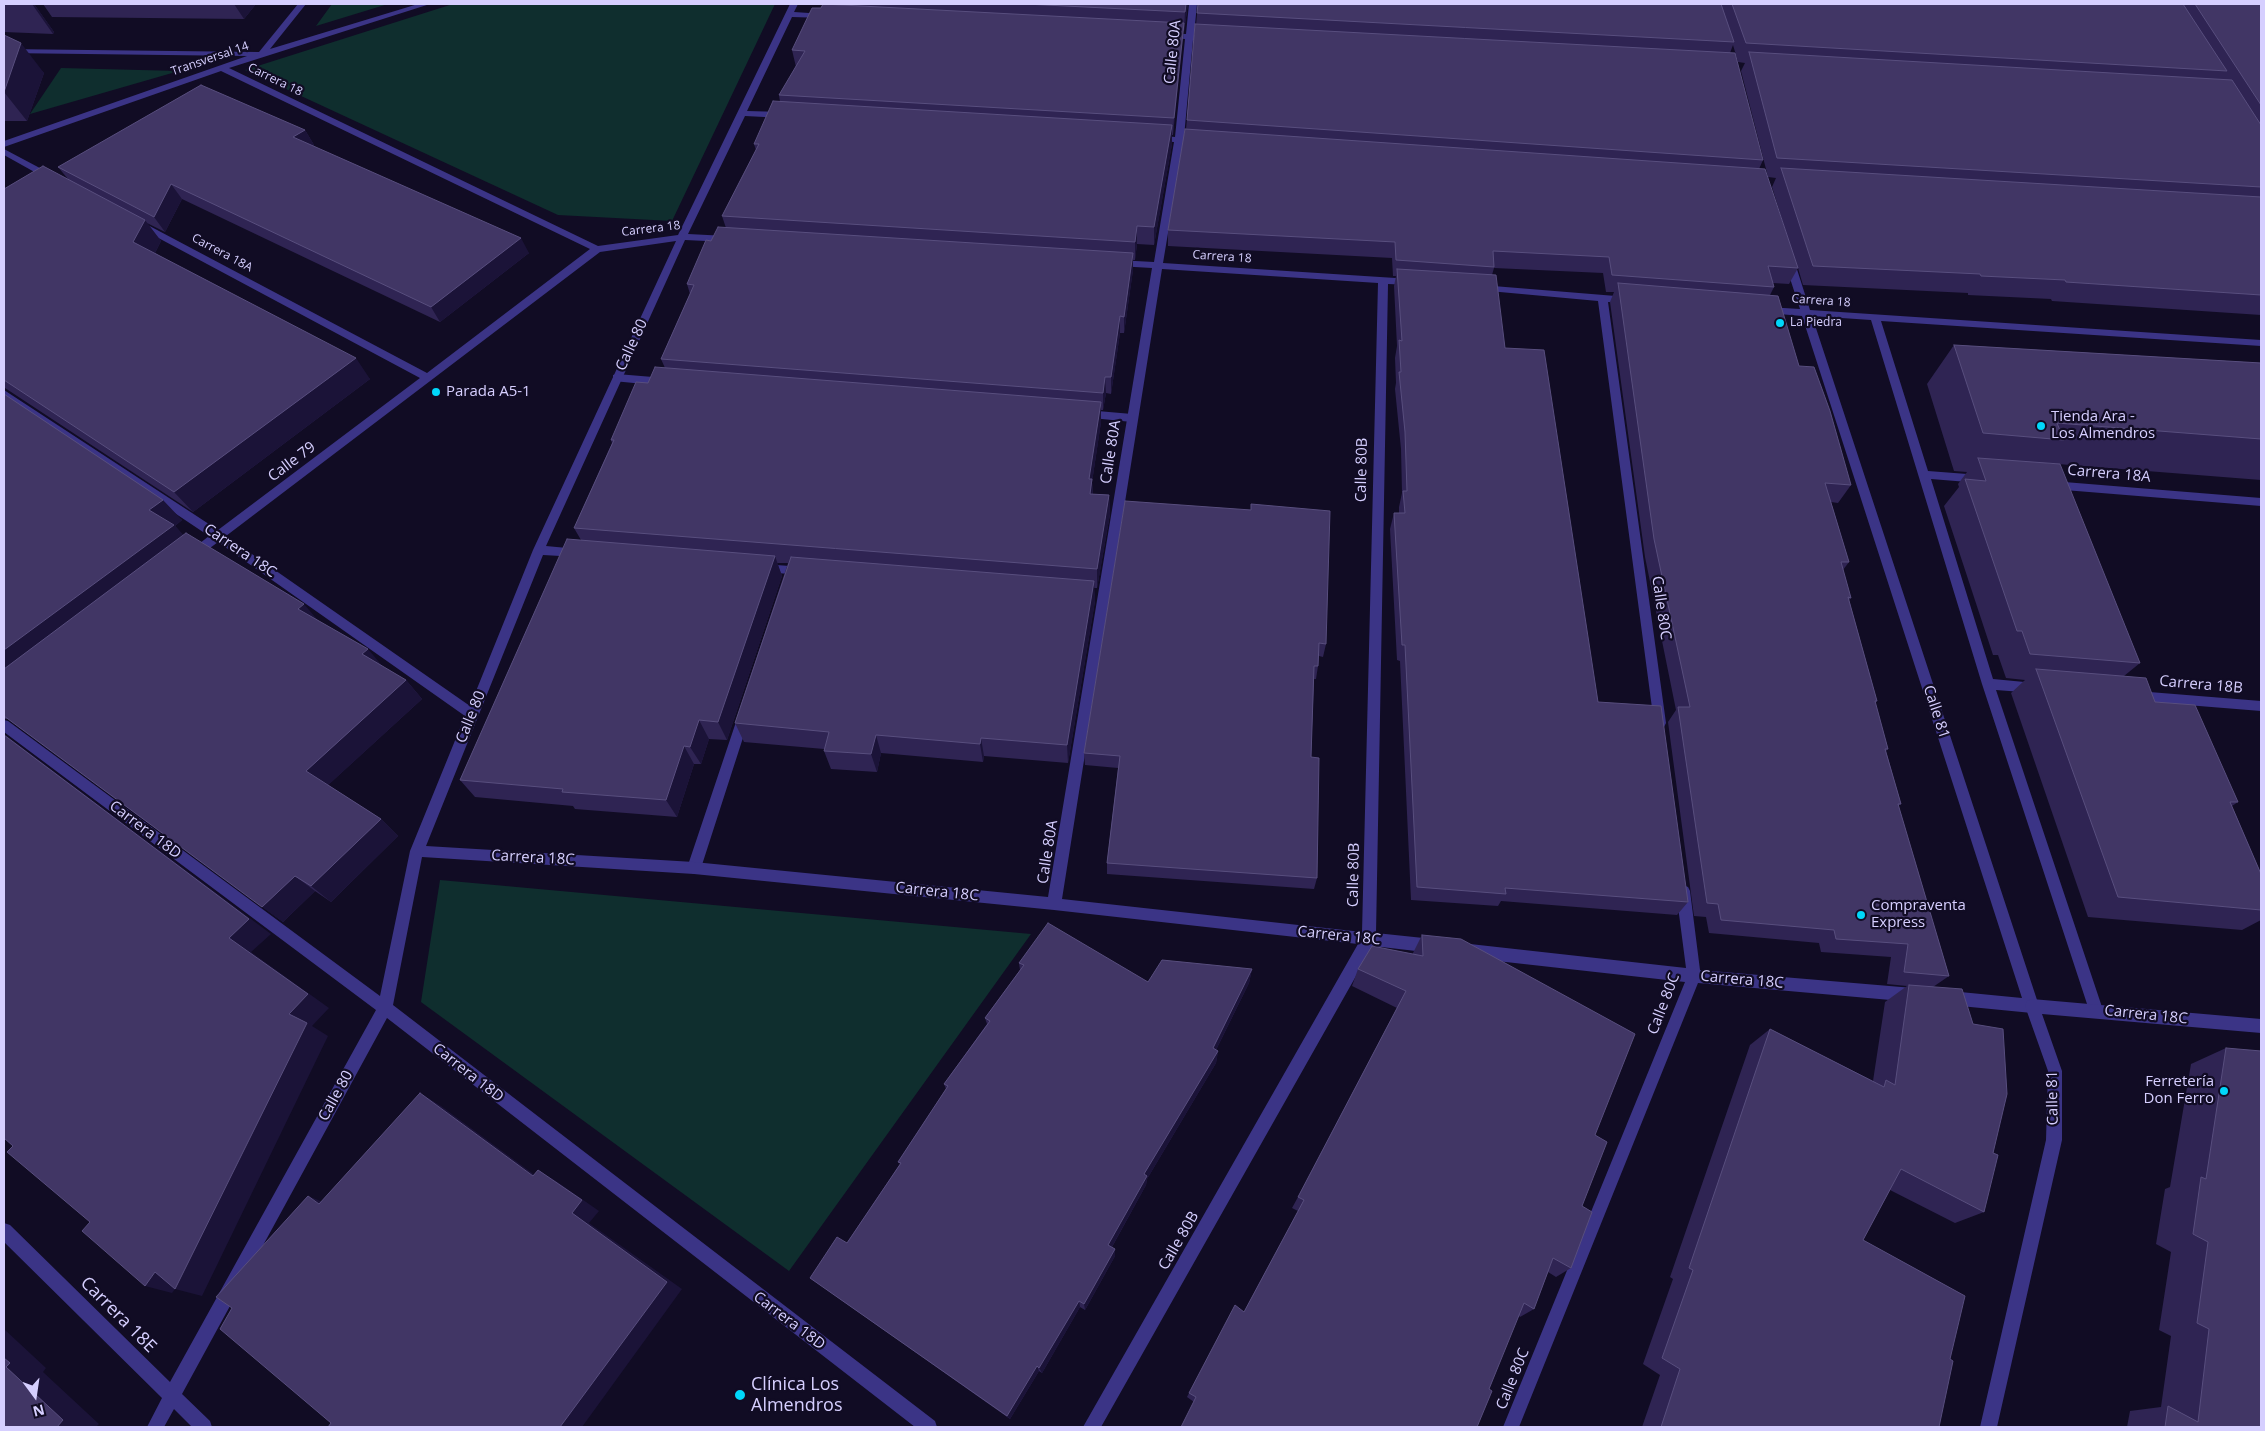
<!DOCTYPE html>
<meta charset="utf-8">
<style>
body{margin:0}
#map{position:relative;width:2265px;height:1431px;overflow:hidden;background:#110c24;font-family:"Open Sans",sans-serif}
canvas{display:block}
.frame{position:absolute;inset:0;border:5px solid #d6cfff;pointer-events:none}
.north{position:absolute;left:10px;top:1371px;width:50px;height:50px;-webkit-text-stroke:4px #110c24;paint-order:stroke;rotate:166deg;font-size:14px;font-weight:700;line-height:20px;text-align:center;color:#d6cfff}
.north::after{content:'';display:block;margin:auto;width:18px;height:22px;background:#d6cfff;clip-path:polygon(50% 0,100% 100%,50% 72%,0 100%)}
</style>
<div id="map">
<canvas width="2265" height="1431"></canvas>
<div class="frame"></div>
<div class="north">N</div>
</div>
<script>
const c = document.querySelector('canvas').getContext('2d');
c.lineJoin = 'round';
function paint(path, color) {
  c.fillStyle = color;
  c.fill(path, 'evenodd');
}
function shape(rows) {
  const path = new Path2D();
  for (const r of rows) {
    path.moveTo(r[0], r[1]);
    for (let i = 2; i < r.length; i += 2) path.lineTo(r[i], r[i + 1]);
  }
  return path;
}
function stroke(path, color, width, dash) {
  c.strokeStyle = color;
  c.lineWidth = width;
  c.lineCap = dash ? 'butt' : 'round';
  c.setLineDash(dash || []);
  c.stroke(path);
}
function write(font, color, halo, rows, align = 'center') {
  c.font = font + ' "Open Sans",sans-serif';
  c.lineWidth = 4.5;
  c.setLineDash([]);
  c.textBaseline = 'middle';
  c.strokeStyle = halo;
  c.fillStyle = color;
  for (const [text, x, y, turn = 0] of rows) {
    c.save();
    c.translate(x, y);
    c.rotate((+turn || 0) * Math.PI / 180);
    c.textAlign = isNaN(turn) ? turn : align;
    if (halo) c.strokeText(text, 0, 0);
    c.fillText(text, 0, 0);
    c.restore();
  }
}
const green = shape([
 [332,4,388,4,316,26],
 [453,4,775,4,672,221,558,215,245,70],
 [61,68,179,71,30,114],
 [440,880,1031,934,789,1271,421,1002]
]);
const service = shape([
 [617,374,665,378,670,382,665,386,613,381,613,375,617,374],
 [1086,410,1132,414,1137,418,1132,422,1082,417,1082,411,1086,410],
 [744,711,748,712,750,716,701,868,699,872,694,874,689,872,687,868,738,716,740,712,744,711]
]);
const minor = shape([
 [298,4,306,4,270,49,418,4,430,4,229,68,598,246,678,235,790,4,798,4,794,12,824,14,828,16,824,18,792,17,747,111,784,112,788,115,784,118,745,116,688,234,727,236,732,239,727,242,685,240,546,546,578,549,584,553,578,557,543,555,426,846,694,862,1048,897,1152,268,1117,266,1112,263,1117,260,1154,262,1174,142,1156,141,1152,138,1156,135,1175,137,1185,39,1166,38,1162,36,1166,34,1186,34,1189,4,1197,4,1194,35,1211,36,1215,38,1211,40,1193,40,1184,137,1199,138,1203,141,1199,144,1183,143,1163,263,1411,279,1416,282,1411,285,1388,284,1376,933,1433,939,1438,941,1440,946,1438,951,1433,953,1373,946,1101,1427,1083,1427,1358,944,1054,910,694,874,422,857,393,1005,935,1421,937,1427,915,1427,387,1018,182,1394,210,1421,212,1427,192,1427,174,1409,164,1427,147,1427,162,1398,4,1242,4,1223,10,1225,170,1382,376,1010,4,732,4,720,8,721,380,996,410,851,465,716,218,542,198,557,190,557,188,554,190,551,209,536,4,399,4,390,218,530,420,378,136,226,136,222,142,222,427,373,590,249,221,71,4,147,4,141,247,56,4,53,4,49,259,52,298,4],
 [676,241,533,550,470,706,226,536,600,252,676,241],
 [1162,269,1378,283,1362,932,1062,899,1162,269],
 [4,149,53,175,55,177,47,179,4,155,4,149],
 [1789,257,1794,260,1810,310,2261,340,2261,346,1881,321,1928,471,1980,475,1985,479,1980,483,1931,479,1993,679,2035,683,2039,684,2041,688,2039,692,2035,693,1996,690,2103,1010,2101,1015,2096,1017,2091,1015,2089,1010,1982,684,1871,320,1812,316,2039,1006,2037,1011,2032,1013,1950,1005,1945,1003,1943,998,1945,993,1950,991,2022,998,1802,316,1767,313,1762,310,1767,307,1800,309,1784,260,1789,257],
 [1481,285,1628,297,1633,300,1628,303,1608,302,1666,723,1664,727,1656,727,1654,723,1598,301,1478,290,1478,286,1481,285],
 [2052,481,2261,498,2261,506,2052,489,2046,485,2052,481],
 [763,564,803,567,809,571,803,575,763,572,757,568,763,564],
 [2137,691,2261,701,2261,711,2137,701,2133,700,2131,696,2133,692,2137,691],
 [1683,885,1688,887,1690,891,1700,970,1913,988,1918,990,1920,995,1918,1000,1913,1002,1698,983,1519,1427,1503,1427,1685,982,1470,958,1465,956,1463,951,1465,946,1470,944,1686,968,1676,891,1678,887,1683,885]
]);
const tertiary = shape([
 [2032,999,2261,1019,2261,1033,2042,1014,2062,1071,2062,1140,1997,1427,1980,1427,2046,1140,2048,1071,2025,1006,2027,1001,2032,999]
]);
const wall = shape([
 [4,4,34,4,54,32,53,34,4,32],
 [43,4,256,4,244,19,52,17],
 [829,4,1188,4,1184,31,1183,31,1173,135,1172,135,1172,144,1154,245,1137,244,1135,260,1133,260,1133,270,1124,333,1120,333,1111,394,1106,393,1103,410,1101,410,1101,422,1092,482,1093,494,1109,495,1110,514,1097,588,1094,588,1095,601,1068,763,984,756,983,762,881,753,877,772,831,769,824,751,824,749,744,742,735,723,788,563,777,563,782,576,727,740,709,739,701,764,694,764,677,817,575,809,573,806,475,797,460,780,581,540,574,528,612,443,611,440,648,383,665,368,661,359,690,294,687,284,711,241,726,228,722,216,756,150,754,144,780,102,779,95,796,67,792,50,821,8,829,5],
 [1198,4,2261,4,2261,315,2052,301,2051,299,1968,295,1968,293,1803,285,1798,268,1789,284,1773,283,1774,287,1770,295,1799,366,1851,485,1838,503,1831,502,1849,562,1843,570,1851,598,1849,600,1877,701,1875,703,1888,749,1886,751,1901,804,1898,806,1949,976,1933,987,1993,1153,1984,1212,1955,1223,1890,1190,1863,1240,1950,1359,1939,1427,1642,1427,1660,1375,1643,1364,1673,1279,1670,1277,1750,1045,1770,1029,1873,1081,1885,1002,1907,986,1887,984,1891,957,1821,952,1819,943,1709,933,1706,917,1694,916,1668,722,1676,710,1645,557,1610,302,1614,292,1606,292,1603,273,1494,268,1492,275,1505,348,1598,702,1688,902,1677,915,1501,901,1498,906,1411,900,1400,661,1397,660,1390,529,1394,513,1399,513,1399,507,1402,493,1401,449,1395,389,1396,383,1395,358,1397,346,1394,286,1396,276,1393,276,1392,258,1168,246,1168,230,1186,129],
 [1733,45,1738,62,1745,63,1741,71,1768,177,1776,178,1772,187,1788,239,1759,169,1763,160,1730,53],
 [4,35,44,73,27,121,4,121],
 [305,130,314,145,313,146,529,253,440,322,182,199,165,232,147,223,161,241,155,253,370,379,193,512,5,388,4,389,4,189,68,179,58,167],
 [1954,345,2261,363,2261,480,2045,463,2140,663,2124,676,2155,702,2238,802,2232,806,2261,874,2261,920,2242,930,2088,917,2011,693,2025,680,2006,678,1998,655,1993,655,1944,506,1959,487,1958,484,1967,472,1954,471,1927,384],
 [4,394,182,520,175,526,183,535,317,620,384,668,406,680,422,699,328,785,381,819,398,836,331,902,315,891,283,922,8,719,4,719],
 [1125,501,1326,644,1323,657,1319,656,1318,666,1316,679,1314,679,1311,757,1317,878,1314,889,1107,874,1107,863,1118,768,1085,765,1084,753],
 [1422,935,1595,1135,1571,1268,1556,1277,1548,1272,1534,1309,1520,1317,1519,1316,1194,1402,1187,1397,1189,1393,1244,1312,1298,1211,1292,1208,1298,1197,1397,1008,1352,986,1358,969,1413,954,1413,953],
 [1019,963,1148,982,1252,969,1249,983,1216,1050,1218,1051,1216,1063,1147,1179,1146,1185,1112,1247,1115,1249,1115,1256,1085,1310,1080,1307,1042,1373,1039,1371,1010,1419,810,1278,847,1243,900,1164,898,1162,946,1089,944,1084,987,1024,985,1018,1020,970],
 [2226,1048,2261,1427,2127,1427,2130,1411,2161,1407,2171,1336,2159,1330,2171,1252,2156,1244,2165,1189,2170,1187,2191,1064]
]);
const shadedWall = shape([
 [32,4,34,4,54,32,53,34],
 [234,4,256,4,244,19],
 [1186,4,1188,4,1184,31,1185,12],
 [1184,23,1183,40,1173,135,1174,118],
 [21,43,44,73,27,121,4,92],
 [1172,125,1172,144,1154,245,1154,227],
 [305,130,314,145,302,152,293,137],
 [171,184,182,199,165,232,154,217],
 [145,220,161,241,150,263,133,242],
 [1137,226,1137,244,1135,260,1135,242],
 [521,238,529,253,440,322,431,307],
 [1133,253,1133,270,1124,333,1124,317],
 [1120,316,1120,333,1111,394,1111,377],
 [356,358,370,379,193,512,174,492],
 [1105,377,1106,393,1103,410,1103,393],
 [1101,402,1101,422,1092,482,1093,499,1090,513,1089,479],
 [1109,495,1110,514,1097,588,1097,569],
 [163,500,182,520,175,526,193,545,4,687,4,650,149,510],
 [775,556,782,576,727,740,718,722],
 [1094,581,1095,601,1068,763,1067,745],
 [304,604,321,624,298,609],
 [368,649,384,668,362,654],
 [406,680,422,699,325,788,306,771],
 [699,720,709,739,701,764,690,747],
 [4,734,271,934,251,952,329,1008,312,1026,328,1036,202,1296,175,1289,172,1293,145,1286,289,1014,229,938,4,735],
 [876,735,881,753,877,772,871,754],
 [981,738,984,756,983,762,980,744],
 [684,746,694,764,677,817,666,800],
 [381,819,398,836,331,902,311,886],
 [295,876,315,891,283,922,262,907],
 [1252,969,1249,983,1211,1060,1213,1048],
 [1218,1051,1216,1063,1147,1179,1146,1185,1109,1252,1108,1245,1144,1174],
 [420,1093,441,1106,551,1187,533,1176],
 [538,1170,556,1181,599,1211,589,1223,682,1289,582,1427,560,1427,572,1213],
 [308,1196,333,1206,319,1204],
 [1115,1249,1115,1256,1085,1310,1084,1304],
 [1079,1301,1080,1307,1042,1373,1039,1368],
 [4,1329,46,1368,43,1372,99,1424,96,1427,57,1427,6,1367,4,1358],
 [1037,1366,1039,1371,1010,1419,1007,1416]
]);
const building = shape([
 [823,4,1184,23,1174,118,779,95,805,51,792,50,812,8,821,8,823,4],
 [1025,4,1186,4,1185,12,1025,4],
 [1198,4,1721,4,1734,42,1197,13,1198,4],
 [1732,4,2183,4,2227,71,1746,43,1732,4],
 [2195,4,2261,4,2261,105,2195,4],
 [1195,24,1735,53,1763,160,1187,120,1195,24],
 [4,35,21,43,4,92,4,35],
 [1749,52,2232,80,2261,125,2261,187,1777,158,1749,52],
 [201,85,305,130,293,137,521,238,431,307,171,184,154,217,58,167,201,85],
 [773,101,1172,125,1154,227,1137,226,1135,242,722,216,759,144,754,144,773,101],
 [1185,129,1765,169,1798,268,1768,266,1774,287,1612,275,1609,257,1493,251,1494,267,1396,260,1395,242,1168,230,1185,129],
 [43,166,145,220,133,242,356,358,174,492,4,380,4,189,43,166],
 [1781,168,2261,197,2261,295,2066,282,2065,280,1981,276,1980,274,1813,266,1781,168],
 [718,227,1133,253,1124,317,1120,316,1111,377,1105,377,1103,393,661,359,694,285,687,284,706,240,711,241,718,227],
 [1397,269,1496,275,1505,348,1544,350,1598,702,1661,706,1688,902,1505,888,1506,894,1417,887,1405,645,1402,645,1394,513,1405,513,1403,491,1407,491,1405,432,1399,372,1401,372,1399,340,1402,341,1397,269],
 [1618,283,1778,296,1799,366,1814,367,1830,411,1851,485,1825,483,1849,562,1841,562,1851,598,1848,597,1877,701,1875,701,1888,749,1885,749,1901,804,1898,804,1949,976,1904,972,1908,944,1836,939,1834,930,1721,920,1718,904,1707,903,1678,707,1690,707,1654,539,1618,283],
 [1954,345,2261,363,2261,439,2057,423,2064,440,1983,433,1954,345],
 [655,367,1101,402,1089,479,1092,479,1090,494,1109,495,1097,569,574,528,614,440,611,440,636,382,648,383,655,367],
 [4,394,163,500,149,510,174,525,4,650,4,394],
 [1978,458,2060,464,2140,663,2030,654,2022,631,2017,631,1965,479,1986,481,1978,458],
 [1125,501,1251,510,1251,504,1330,511,1326,644,1319,643,1318,666,1314,666,1311,757,1319,758,1317,878,1107,863,1120,756,1084,753,1125,501],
 [186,533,304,604,298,609,368,649,362,654,406,680,306,771,381,819,311,886,295,876,262,907,4,716,4,669,186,533],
 [567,539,775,556,718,722,699,720,690,747,684,746,666,800,562,792,563,789,460,780,567,539],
 [791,557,1094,581,1067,745,981,738,980,744,876,735,871,754,824,751,829,732,735,723,791,557],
 [2036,669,2146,678,2155,702,2195,705,2238,802,2230,802,2261,874,2261,910,2118,897,2036,669],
 [4,735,249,919,229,938,308,994,289,1014,307,1023,175,1289,155,1272,145,1286,82,1231,90,1222,7,1152,13,1146,4,1138,4,735],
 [1048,923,1148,982,1162,960,1252,969,1213,1048,1218,1051,1144,1174,1147,1176,1108,1245,1115,1249,1084,1304,1079,1301,1039,1368,1037,1366,1007,1416,810,1278,837,1237,847,1243,901,1163,898,1162,948,1086,944,1084,990,1021,985,1018,1024,965,1019,963,1048,923],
 [1422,935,1461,939,1635,1034,1595,1135,1607,1142,1582,1206,1592,1212,1571,1268,1553,1258,1534,1309,1524,1303,1489,1389,1492,1391,1477,1427,1181,1427,1196,1397,1189,1393,1235,1305,1244,1312,1304,1200,1298,1197,1406,991,1358,969,1372,946,1423,956,1422,935],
 [1909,985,1962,989,1973,1024,2003,1029,2007,1094,1993,1153,1998,1155,1984,1212,1901,1169,1863,1240,1965,1296,1950,1359,1953,1361,1939,1427,1661,1427,1680,1369,1662,1358,1693,1270,1689,1268,1770,1029,1884,1087,1886,1080,1895,1085,1909,985],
 [2226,1048,2261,1051,2261,1427,2165,1427,2168,1406,2198,1422,2209,1329,2197,1323,2208,1242,2193,1234,2201,1177,2206,1179,2226,1048],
 [420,1093,533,1176,538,1170,582,1200,572,1213,667,1282,560,1427,328,1427,331,1423,220,1329,232,1308,216,1297,308,1196,319,1204,420,1093],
 [4,1358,10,1363,6,1367,63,1420,57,1427,4,1427,4,1358]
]);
const markers = [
 [1780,323,5,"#00d7fa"],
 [436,392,5,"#00d7fa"],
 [2041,426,5,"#00d7fa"],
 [1861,915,5,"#00d7fa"],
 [2224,1091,5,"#00d7fa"],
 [740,1395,6,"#00d7fa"]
];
const farStreetnames = [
 ["Transversal 14",210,59,-19],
 ["Carrera 18",275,80,26],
 ["Carrera 18",651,229,-7],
 ["Carrera 18A",222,253,28],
 ["Carrera 18",1222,257,4],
 ["Carrera 18",1821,301,4]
];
const farPoinames = [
 ["La Piedra",1790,323]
];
const streetNames = [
 ["Calle 80A",1173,52,-84],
 ["Calle 80",632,345,-65],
 ["Calle 80A",1111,452,-81],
 ["Calle 79",292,462,-37],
 ["Calle 80B",1362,470,-89],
 ["Carrera 18A",2109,474,5],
 ["Carrera 18C",240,551,34],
 ["Calle 80C",1661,608,82],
 ["Carrera 18B",2201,685,5],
 ["Calle 81",1936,712,72],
 ["Calle 80",471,717,-68],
 ["Carrera 18D",145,830,37],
 ["Calle 80A",1048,852,-81],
 ["Carrera 18C",533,858,3],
 ["Calle 80B",1354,875,-89],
 ["Carrera 18C",937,892,6],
 ["Carrera 18C",1339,936,6],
 ["Carrera 18C",1742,980,5],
 ["Calle 80C",1664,1004,-69],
 ["Carrera 18C",2146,1015,6],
 ["Carrera 18D",468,1073,38],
 ["Calle 80",336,1096,-61],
 ["Calle 81",2053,1098,-91],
 ["Calle 80B",1179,1241,-60],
 ["Carrera 18D",789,1321,37],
 ["Calle 80C",1513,1379,-68]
];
const poiNames = [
 ["Parada A5-1",446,392],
 ["Tienda Ara -",2051,417],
 ["Los Almendros",2051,434],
 ["Compraventa",1871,906],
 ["Express",1871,923],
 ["Ferretería",2214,1082,"right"],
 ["Don Ferro",2214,1099,"right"]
];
const nearStreetnames = [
 ["Carrera 18E",118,1315,45]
];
const nearPoinames = [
 ["Clínica Los",751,1385],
 ["Almendros",751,1406]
];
paint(green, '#0f2e2e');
paint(service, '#3b3486');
paint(minor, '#3b3486');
paint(tertiary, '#3b3486');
paint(wall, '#2f2453');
paint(shadedWall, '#1b1338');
paint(building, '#413665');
stroke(building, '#584e7e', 1);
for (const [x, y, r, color] of markers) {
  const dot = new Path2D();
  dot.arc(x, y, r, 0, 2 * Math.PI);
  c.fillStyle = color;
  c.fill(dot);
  stroke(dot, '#110c24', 2);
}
write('12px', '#d6cfff', '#110c24', farStreetnames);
write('12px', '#d6cfff', '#110c24', farPoinames, 'left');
write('15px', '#d6cfff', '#110c24', streetNames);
write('15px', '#d6cfff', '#110c24', poiNames, 'left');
write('18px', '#d6cfff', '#110c24', nearStreetnames);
write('18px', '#d6cfff', '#110c24', nearPoinames, 'left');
</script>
